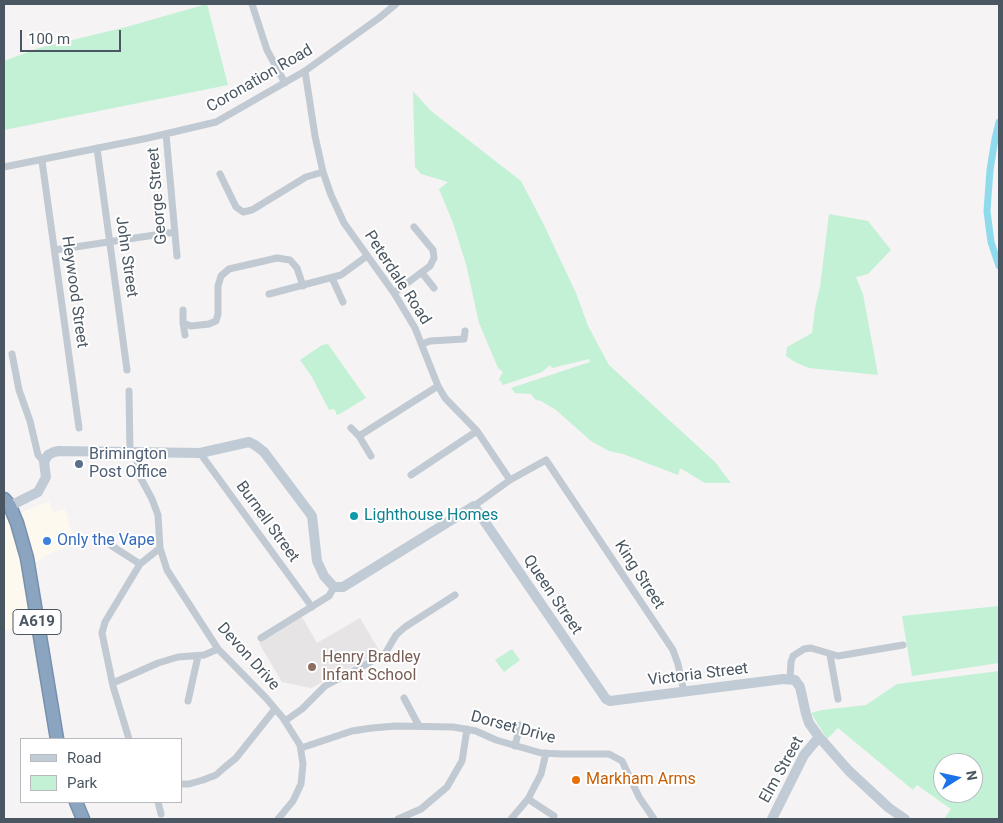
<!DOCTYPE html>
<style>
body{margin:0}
#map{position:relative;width:1003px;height:823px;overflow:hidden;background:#f5f3f3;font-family:Roboto,sans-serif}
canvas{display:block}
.frame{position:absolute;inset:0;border:5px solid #4a5661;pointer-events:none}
.legend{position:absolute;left:20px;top:738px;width:162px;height:65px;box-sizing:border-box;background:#fff;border:1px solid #b7bbc0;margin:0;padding:6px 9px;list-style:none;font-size:15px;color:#4a5661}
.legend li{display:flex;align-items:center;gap:10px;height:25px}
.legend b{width:25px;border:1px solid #b7bbc0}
.north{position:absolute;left:933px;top:753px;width:50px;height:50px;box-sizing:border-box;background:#fff;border:1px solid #b7bbc0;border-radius:50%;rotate:80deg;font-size:14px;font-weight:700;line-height:20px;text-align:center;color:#4a5661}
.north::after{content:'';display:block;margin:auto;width:18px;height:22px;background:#1a73e8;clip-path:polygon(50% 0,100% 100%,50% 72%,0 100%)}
.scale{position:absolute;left:20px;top:30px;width:101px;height:22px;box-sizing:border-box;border:2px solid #4a5661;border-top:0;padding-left:6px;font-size:15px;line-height:18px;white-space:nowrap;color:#4a5661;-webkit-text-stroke:4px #fff;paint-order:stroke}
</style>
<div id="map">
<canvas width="1003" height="823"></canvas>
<div class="frame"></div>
<ul class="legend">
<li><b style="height:6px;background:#c1cbd6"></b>Road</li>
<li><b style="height:14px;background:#c3f1d5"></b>Park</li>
</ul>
<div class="north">N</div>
<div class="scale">100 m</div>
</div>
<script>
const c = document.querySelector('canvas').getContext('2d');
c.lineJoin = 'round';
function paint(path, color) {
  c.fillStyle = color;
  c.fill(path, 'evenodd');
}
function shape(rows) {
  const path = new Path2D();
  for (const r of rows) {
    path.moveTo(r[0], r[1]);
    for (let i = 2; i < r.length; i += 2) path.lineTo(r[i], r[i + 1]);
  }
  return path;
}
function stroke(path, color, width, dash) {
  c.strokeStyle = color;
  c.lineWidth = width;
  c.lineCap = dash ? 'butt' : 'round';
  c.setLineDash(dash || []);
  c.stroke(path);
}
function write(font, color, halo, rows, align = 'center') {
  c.font = font + ' Roboto,sans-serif';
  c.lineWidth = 4;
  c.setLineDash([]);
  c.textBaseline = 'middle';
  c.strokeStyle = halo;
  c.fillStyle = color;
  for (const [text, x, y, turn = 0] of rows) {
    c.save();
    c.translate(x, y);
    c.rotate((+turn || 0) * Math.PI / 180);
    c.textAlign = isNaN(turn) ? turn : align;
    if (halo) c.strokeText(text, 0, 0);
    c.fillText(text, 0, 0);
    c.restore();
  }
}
const commercial = shape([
 [49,501,53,512,65,509,75,543,49,554,35,563,28,536,20,513],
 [4,511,7,515,20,555,29,624,4,631]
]);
const education = shape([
 [302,617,317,643,360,618,380,652,311,688,282,682,259,643]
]);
const green = shape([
 [207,4,228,85,4,130,4,61,39,48,126,27],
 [413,91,431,111,521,181,543,223,576,293,588,326,609,365,715,462,731,483,705,483,680,468,678,475,623,454,609,451,591,441,556,410,541,401,536,400,531,394,515,393,511,388,590,362,589,359,552,368,550,365,542,372,503,385,499,379,503,372,498,368,479,323,466,264,453,223,439,189,448,182,421,174,415,167],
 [829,214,868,221,891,250,868,274,856,277,863,294,878,375,809,368,795,362,786,356,787,347,812,333,815,308,820,287],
 [328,344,366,398,338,415,336,414,336,412,334,409,329,410,312,377,300,360,322,345],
 [999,606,999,663,912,676,902,616],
 [512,649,520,660,504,672,495,660],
 [999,671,999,819,944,819,951,809,917,785,913,790,838,728,827,739,811,713,822,710,866,705,897,684],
 [943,763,973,763,973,793,943,793]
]);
const canal = shape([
 [999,122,995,139,990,170,987,211,991,242,999,266]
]);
const street = shape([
 [252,4,267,50,285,83],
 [305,71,315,136,323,172,331,195,344,223,394,293,415,328,438,386,445,398,477,431,510,480],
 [166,134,177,256],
 [97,148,127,370],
 [42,161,79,428],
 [4,167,148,138,216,122,305,71,379,18,396,4],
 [220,174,236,207,243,212,252,210,306,177,323,172],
 [55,250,175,232],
 [422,273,434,288],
 [332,278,343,302],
 [394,293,430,266,434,258,433,250,414,227],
 [269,294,341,275,367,256],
 [183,310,183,323,191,326,209,324,216,321,218,314,218,286,221,276,229,269,277,258,290,260,297,268,303,286],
 [183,323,185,335],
 [422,344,430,341,464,339,465,331],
 [12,354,19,390,30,421,38,455,44,462],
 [129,391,130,452],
 [351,428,359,436,371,456],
 [359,436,438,386],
 [136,452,139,475,152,499,158,515,160,548,167,570,218,649,266,698,283,718,300,745,303,764,301,784,293,801,278,819],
 [200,453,312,607],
 [411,475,477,431],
 [474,506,510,480,546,460,673,650,678,664,684,692],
 [112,546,140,564],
 [261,638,329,596,334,587],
 [830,655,838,699],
 [790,679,791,662,793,656,804,649,811,648,838,656,903,645],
 [113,683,158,663,178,657,204,655,218,649],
 [404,698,419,726],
 [188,701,198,656],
 [285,721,302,709,325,686,382,656,386,652,396,635,405,627,455,595],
 [129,739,113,686,102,633,105,622,140,564,160,548],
 [515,746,520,725],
 [301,748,352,731,372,728,396,726,453,727,476,731,496,740,541,753,562,754,609,754,622,761,639,797,654,819],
 [181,784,189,784,203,780,216,775,225,767,236,758,275,709],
 [528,799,554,816],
 [158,802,161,814],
 [398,819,421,809,447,787,462,761,467,729],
 [511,819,528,799,541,774,546,753]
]);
const secondary = shape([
 [10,506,38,492,46,477,44,462,48,455,54,452,59,451,200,453,249,442,255,445,264,452,312,516,317,561,324,576,334,587,343,587,474,506,606,699,610,701,783,679,795,680,800,687,806,714,809,723,819,737,849,771,889,808,905,819],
 [772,819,804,755,819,737]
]);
const highway = shape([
 [4,499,10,506,17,523,27,558,57,739],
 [76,802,83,819]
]);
const markers = [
 [79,464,5,"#5c6f8a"],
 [354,516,5,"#0f9aa8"],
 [47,541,5,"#3f7fe0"],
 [312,667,5,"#8d6e63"],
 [576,780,5,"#e8710a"]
];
const shields = [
 [37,622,48]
];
const shieldNames = [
 ["A619",37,622]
];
const streetNames = [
 ["Coronation Road",260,79,-30],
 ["George Street",158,196,-95],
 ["John Street",126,257,82],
 ["Peterdale Road",397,278,57],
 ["Heywood Street",74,292,82],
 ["Burnell Street",267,522,54],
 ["King Street",639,575,57],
 ["Queen Street",552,595,56],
 ["Devon Drive",248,657,48],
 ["Victoria Street",698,675,-7],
 ["Dorset Drive",513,728,15],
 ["Elm Street",782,770,-61]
];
const serviceNames = [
 ["Brimington",89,455],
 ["Post Office",89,473]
];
const cultureNames = [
 ["Lighthouse Homes",364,516]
];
const shopNames = [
 ["Only the Vape",57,541]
];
const educationNames = [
 ["Henry Bradley",322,658],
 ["Infant School",322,676]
];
const foodNames = [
 ["Markham Arms",586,780]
];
paint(commercial, '#fdf9ef');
paint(education, '#e6e4e5');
paint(green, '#c3f1d5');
stroke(canal, '#90daee', 7);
stroke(highway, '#7690ad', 15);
stroke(street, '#c1cad2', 7);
stroke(secondary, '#c1cbd6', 10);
stroke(highway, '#8ba5c1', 12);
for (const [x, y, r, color] of markers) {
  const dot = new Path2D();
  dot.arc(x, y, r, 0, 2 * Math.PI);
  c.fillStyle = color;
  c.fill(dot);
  stroke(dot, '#fff', 2);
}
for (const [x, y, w] of shields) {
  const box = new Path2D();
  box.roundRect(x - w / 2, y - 12.5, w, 25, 4);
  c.fillStyle = '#fff';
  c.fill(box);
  stroke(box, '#4a5661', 1);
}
write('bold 15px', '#4a5661', null, shieldNames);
write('16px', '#4a5661', '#fff', streetNames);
write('16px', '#4e5e75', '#fff', serviceNames, 'left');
write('16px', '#0d838f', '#fff', cultureNames, 'left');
write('16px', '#366cbe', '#fff', shopNames, 'left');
write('16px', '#785e54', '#fff', educationNames, 'left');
write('16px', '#c56008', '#fff', foodNames, 'left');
</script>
